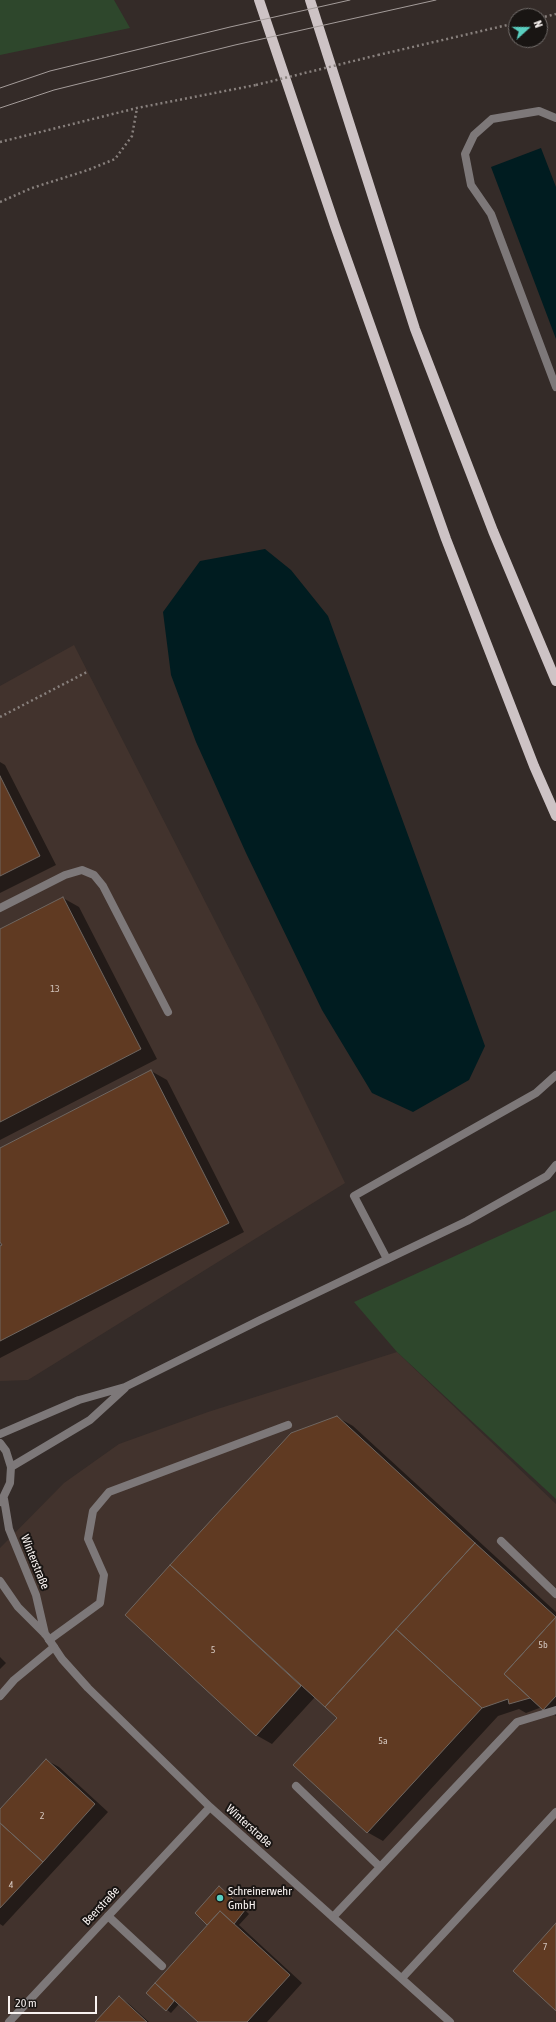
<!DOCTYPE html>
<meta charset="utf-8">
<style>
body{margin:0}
#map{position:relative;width:556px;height:2022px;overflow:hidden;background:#342b28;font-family:"Asap Condensed",sans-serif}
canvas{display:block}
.north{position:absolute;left:508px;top:8px;width:40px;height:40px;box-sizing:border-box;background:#191513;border:1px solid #736e6c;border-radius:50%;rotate:69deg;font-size:11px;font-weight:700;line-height:16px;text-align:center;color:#f9f3f1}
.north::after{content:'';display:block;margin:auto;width:14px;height:18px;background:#59cebf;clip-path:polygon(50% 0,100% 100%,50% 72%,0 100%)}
.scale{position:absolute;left:8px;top:1996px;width:89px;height:18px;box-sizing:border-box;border:2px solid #f9f3f1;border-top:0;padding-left:5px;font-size:12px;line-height:14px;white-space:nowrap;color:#f9f3f1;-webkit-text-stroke:3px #191513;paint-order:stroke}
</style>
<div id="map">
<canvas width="556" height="2022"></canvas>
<div class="north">N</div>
<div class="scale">20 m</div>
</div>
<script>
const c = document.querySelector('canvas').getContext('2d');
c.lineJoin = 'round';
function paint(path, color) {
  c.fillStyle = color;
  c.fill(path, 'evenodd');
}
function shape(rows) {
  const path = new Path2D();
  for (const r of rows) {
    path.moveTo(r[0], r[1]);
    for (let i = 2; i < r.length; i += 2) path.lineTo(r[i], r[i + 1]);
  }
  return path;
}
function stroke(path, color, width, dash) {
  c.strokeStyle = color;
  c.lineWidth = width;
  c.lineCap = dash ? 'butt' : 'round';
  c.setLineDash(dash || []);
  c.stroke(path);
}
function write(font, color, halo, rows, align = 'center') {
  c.font = font + ' "Asap Condensed",sans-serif';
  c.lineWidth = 4;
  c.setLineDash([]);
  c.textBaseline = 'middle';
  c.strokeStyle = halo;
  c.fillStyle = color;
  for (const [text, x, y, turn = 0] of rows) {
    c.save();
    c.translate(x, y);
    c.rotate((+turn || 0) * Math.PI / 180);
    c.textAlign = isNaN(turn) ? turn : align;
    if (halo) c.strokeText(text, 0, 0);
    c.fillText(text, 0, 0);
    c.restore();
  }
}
const built = shape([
 [74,645,261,1011,345,1183,28,1380,0,1381,0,686],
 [397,1352,556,1504,556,2022,0,2022,0,1548,64,1483,119,1444,208,1412]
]);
const green = shape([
 [0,0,114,0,130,28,0,55],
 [556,1210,556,1499,397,1352,354,1302]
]);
const water = shape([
 [541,148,556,187,556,339,491,167],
 [265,549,291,570,328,616,485,1046,469,1080,413,1112,372,1093,322,1010,246,853,196,742,171,675,163,612,200,561]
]);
const shadow = shape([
 [0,762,5,765,56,865,0,893],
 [63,898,79,907,157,1059,0,1140,0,930],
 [151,1071,167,1080,244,1232,0,1358,0,1248,3,1246,0,1239,0,1149],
 [337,1417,353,1426,556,1612,556,1716,542,1707,526,1713,519,1709,498,1716,383,1841,367,1832,338,1718,315,1697,272,1744,256,1735,126,1615,292,1434],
 [0,1657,6,1663,0,1669],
 [46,1760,59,1767,108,1812,3,1926,0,1924,0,1810],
 [224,1890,249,1914,239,1925,302,1983,267,2022,199,2022,179,2004,171,2013,147,1993,209,1925,196,1913],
 [119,1998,128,2003,149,2022,97,2022]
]);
const building = shape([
 [0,776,40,856,0,876,0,776],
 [63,897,141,1049,0,1122,0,929,63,897],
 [151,1070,229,1223,0,1341,0,1246,2,1245,0,1242,0,1148,151,1070],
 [337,1416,475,1543,325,1707,170,1565,291,1433,337,1416],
 [475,1543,556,1617,504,1674,530,1698,509,1704,508,1699,482,1708,396,1629,475,1543],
 [170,1565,301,1686,256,1736,125,1615,170,1565],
 [556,1617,556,1696,543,1710,504,1674,556,1617],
 [396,1629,482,1708,367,1833,293,1765,337,1718,325,1707,396,1629],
 [46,1759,95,1804,43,1862,0,1823,0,1809,46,1759],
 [0,1823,43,1862,0,1908,0,1823],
 [219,1886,245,1910,234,1924,220,1911,207,1925,195,1913,219,1886],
 [220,1911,290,1975,247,2022,198,2022,155,1983,220,1911],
 [556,1923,556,2011,513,1971,556,1923],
 [155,1983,174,2001,166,2011,146,1993,155,1983],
 [119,1996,147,2022,95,2022,119,1996]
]);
const path = shape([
 [540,18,556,14],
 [378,55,516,23],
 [0,142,137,108,256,85],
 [0,202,32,188,88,170,115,159,132,136,137,108],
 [0,717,87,672]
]);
const lane = shape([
 [556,118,539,111,492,119,474,135,465,154,471,185,491,214,556,387],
 [0,908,65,875,82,870,94,875,103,886,168,1012],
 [387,1259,354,1196,536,1093,556,1075],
 [501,1541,556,1594],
 [49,1640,100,1603,104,1575,88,1539,93,1511,109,1492,288,1425],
 [0,1696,14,1680,54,1647],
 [296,1786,380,1867],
 [108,1916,162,1966],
 [333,1917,517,1722,556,1710],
 [402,1978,556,1812]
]);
const street = shape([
 [0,1434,79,1400,125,1387,260,1320,467,1221,547,1176,556,1165],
 [0,1443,6,1451,11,1467,10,1483,1,1502],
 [11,1467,90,1420,125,1388],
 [4,1499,9,1529,36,1595,45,1634],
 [0,1581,18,1607,46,1635,62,1659,88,1688,210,1807,450,2022],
 [9,2022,210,1807]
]);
const primary = shape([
 [259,0,335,226,446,539,534,766,556,816],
 [310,0,415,329,493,531,556,681]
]);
const tram = shape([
 [0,88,50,71,230,27,350,0],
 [0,108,54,90,235,45,436,0]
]);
const pathBridge = shape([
 [256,85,378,55]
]);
const markers = [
 [220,1898,4,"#59cebf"]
];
const numberNames = [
 ["13",55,989],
 ["5b",543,1645],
 ["5",213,1650],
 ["5a",383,1741],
 ["2",42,1816],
 ["4",11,1885],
 ["7",545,1947]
];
const streetNames = [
 ["Winterstraße",35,1562,68],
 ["Winterstraße",249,1826,42],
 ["Beerstraße",101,1906,-47]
];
const poiNames = [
 ["Schreinerwehr",228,1891],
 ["GmbH",228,1905]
];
paint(built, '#42332d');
paint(green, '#2e472c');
paint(water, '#001c20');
paint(shadow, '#0007');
paint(building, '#603a22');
stroke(building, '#6f6660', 1);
stroke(path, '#88807d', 2.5, [2, 3]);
stroke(lane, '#7d7879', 8);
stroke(street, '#7d7879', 8);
stroke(primary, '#cdc3c5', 10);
stroke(tram, '#a49c9a', 1);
stroke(pathBridge, '#88807d', 2.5, [2, 3]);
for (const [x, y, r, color] of markers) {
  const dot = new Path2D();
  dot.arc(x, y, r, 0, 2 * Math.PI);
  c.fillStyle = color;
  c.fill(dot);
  stroke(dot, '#191513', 1.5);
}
write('10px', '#d3c5bd', null, numberNames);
write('12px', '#f9f3f1', '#191513', streetNames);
write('12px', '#f9f3f1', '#191513', poiNames, 'left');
</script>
